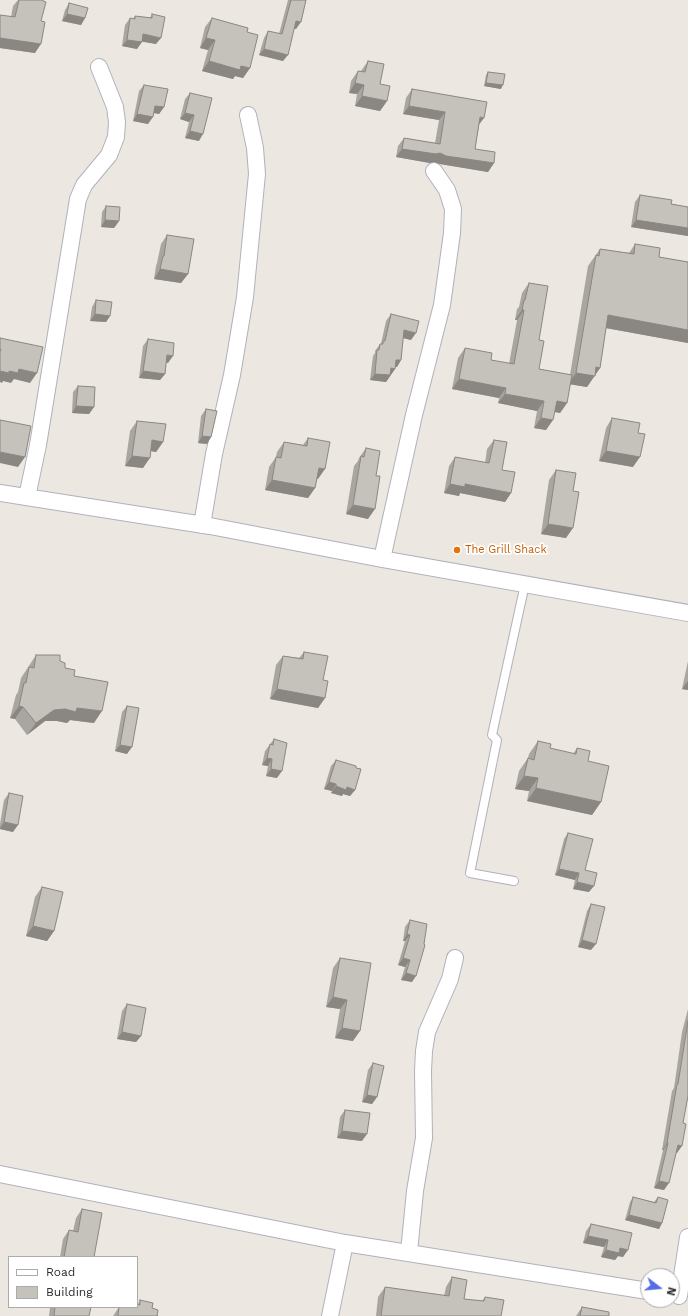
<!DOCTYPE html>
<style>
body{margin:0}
#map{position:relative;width:688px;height:1316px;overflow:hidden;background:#ece7e0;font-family:"Work Sans",sans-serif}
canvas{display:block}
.legend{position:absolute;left:8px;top:1256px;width:130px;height:52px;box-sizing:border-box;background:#fff;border:1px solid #ababab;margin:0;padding:5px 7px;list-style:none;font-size:12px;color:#2c2c2c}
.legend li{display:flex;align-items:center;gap:8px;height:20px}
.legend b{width:20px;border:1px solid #ababab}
.north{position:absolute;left:640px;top:1268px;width:40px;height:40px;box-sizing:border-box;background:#fff;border:1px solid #ababab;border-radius:50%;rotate:106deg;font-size:11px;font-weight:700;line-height:16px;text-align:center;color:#2c2c2c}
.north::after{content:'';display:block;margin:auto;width:14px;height:18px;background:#546de5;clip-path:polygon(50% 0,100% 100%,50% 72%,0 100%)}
</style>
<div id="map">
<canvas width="688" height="1316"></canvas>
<ul class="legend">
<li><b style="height:5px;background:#fff"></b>Road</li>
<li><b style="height:11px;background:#c5c1bb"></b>Building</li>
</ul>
<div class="north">N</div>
</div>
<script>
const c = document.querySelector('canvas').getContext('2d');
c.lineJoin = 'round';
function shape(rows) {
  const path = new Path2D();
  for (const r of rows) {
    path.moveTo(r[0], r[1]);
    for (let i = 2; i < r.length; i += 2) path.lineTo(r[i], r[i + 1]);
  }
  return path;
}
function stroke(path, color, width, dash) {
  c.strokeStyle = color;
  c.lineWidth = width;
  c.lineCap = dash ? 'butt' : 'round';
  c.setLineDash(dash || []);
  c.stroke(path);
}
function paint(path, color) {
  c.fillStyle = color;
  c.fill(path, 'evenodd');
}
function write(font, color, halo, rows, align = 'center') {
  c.font = font + ' "Work Sans",sans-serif';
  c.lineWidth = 3.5;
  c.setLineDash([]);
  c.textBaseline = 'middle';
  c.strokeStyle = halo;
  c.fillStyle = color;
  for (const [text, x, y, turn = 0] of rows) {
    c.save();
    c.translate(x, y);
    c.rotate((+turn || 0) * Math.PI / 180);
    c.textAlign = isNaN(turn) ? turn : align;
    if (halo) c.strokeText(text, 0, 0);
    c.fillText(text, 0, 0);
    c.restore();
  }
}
const lane = shape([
 [514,881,470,873,497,740,492,735,525,584]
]);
const street = shape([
 [0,493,210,526,382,559,688,613],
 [27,497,38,445,78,199,84,185,109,155,116,137,117,122,115,107,99,67],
 [202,525,214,454,232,375,245,297,257,174,255,148,248,115],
 [382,559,414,415,442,305,452,233,453,209,447,190,434,171],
 [0,1174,345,1243,648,1291],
 [409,1252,415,1191,424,1138,423,1071,424,1051,427,1032,450,979,455,958],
 [679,1296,688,1237],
 [330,1316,345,1243]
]);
const wall = shape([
 [18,0,43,0,41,21,35,53,0,48,0,15,11,17,13,6],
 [288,0,306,0,296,29,294,28,283,61,259,55,264,38,268,31,279,34],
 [69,3,85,18,81,25,62,21,65,10],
 [152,14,156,44,142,41,137,49,122,46,125,25,130,18,133,19,135,16,150,18],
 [212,18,247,32,250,68,243,78,235,76,233,79,202,71,208,50,200,48,205,27],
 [368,61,380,84,387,101,380,111,355,106,357,94,349,93,351,81,358,71,361,71],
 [488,72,501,89,484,86,486,75],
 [144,85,164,107,159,114,153,113,148,124,133,121,139,91],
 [412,89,479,126,475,149,494,163,488,172,440,164,434,162,430,163,396,157,398,146,404,138,435,143,439,120,403,114,406,98],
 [190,93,199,141,185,138,189,122,180,119,185,99],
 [640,195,671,204,688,207,688,236,631,227,635,202],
 [106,206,119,221,114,228,101,227,102,212],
 [167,235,188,274,181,283,154,279,156,266,157,263,161,244],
 [635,244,659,257,688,262,688,343,606,328,600,368,587,387,570,384,567,403,560,413,555,412,546,430,534,428,537,411,498,403,499,398,452,389,458,358,465,348,491,360,509,364,517,320,515,320,517,309,519,307,522,293,529,283,539,340,539,369,570,375,588,266,600,249,629,253],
 [96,300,110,316,106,322,90,321,92,307],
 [391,314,411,340,403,338,401,360,397,367,396,366,395,369,386,382,370,380,373,356,375,353,375,351,380,344,381,344,386,321],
 [148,339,168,363,166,362,165,374,160,380,139,378,143,346],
 [78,386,94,407,89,414,72,413,73,392],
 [206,409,211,437,207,444,198,443,201,416],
 [612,418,638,433,633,467,599,461,606,428],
 [137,421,163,442,156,452,151,451,143,468,125,466,130,431],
 [308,438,318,479,317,479,315,488,308,498,265,490,269,467,276,457,277,452,284,442,303,445],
 [494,440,502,470,511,493,505,502,460,493,459,496,444,493,449,466,455,457,485,463,487,449],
 [366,448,376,476,368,519,346,514,354,466,358,461,359,458],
 [556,470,566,538,541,534,549,480],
 [304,652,323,680,325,698,318,708,270,699,276,665,283,656,299,658],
 [36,655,60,661,65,668,74,676,94,723,70,720,67,723,57,721,45,721,27,735,15,719,10,718,16,695,18,692,21,678],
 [688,661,688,690,682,689],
 [127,706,127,754,115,751,122,712],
 [274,739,277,778,266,776,268,766,262,765,265,751],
 [538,741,550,748,573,754,577,748,588,761,601,802,592,815,527,801,529,791,515,789,519,771,528,758,529,754],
 [336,760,356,768,355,790,350,796,343,794,342,796,331,793,332,791,324,789,331,766],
 [9,793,13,832,0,829,0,824,4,800],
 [568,833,585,870,589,892,573,889,575,880,555,875,564,839],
 [42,887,54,931,47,941,26,936,35,897],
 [591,904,591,950,578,947,587,911],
 [410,920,412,982,401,980,405,967,398,965,405,941,403,941,405,927],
 [340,958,353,1041,335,1038,340,1009,326,1007,333,968],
 [127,1004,141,1036,136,1042,117,1039,122,1011],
 [688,1009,688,1096,677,1153,676,1153,664,1190,654,1188,663,1150,662,1150,672,1091,674,1088,682,1032],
 [373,1063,377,1097,372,1104,362,1102,368,1070],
 [345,1110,362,1141,337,1138,340,1117],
 [633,1197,654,1202,658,1197,662,1223,659,1229,625,1220,630,1202],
 [82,1209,94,1257,60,1257,63,1239,69,1230,73,1231,76,1218],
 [591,1224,632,1233,623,1257,618,1256,615,1260,601,1257,604,1247,583,1243,586,1231],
 [452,1277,464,1299,482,1301,485,1297,501,1316,376,1316,378,1297,385,1287,444,1296,446,1287],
 [140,1300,152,1308,158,1316,113,1316,119,1307,137,1307,138,1304],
 [50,1307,91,1307,89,1316,49,1316],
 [582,1307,609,1316,576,1316]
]);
const shadedWall = shape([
 [67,14,85,18,81,25,62,21],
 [296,21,301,22,296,29,291,28],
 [143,34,161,38,156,44,138,41],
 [0,38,41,44,35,53,0,48],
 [206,38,215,40,208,50,200,48],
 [127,40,142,42,137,49,122,46],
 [264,49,288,55,283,61,259,55],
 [209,61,241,66,250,68,243,78,235,76,233,79,202,71],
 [355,83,364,85,357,94,349,93],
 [486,83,503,85,501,89,484,86],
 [362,96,387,101,380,111,355,106],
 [155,106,164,107,159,114,150,112],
 [409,106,445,112,439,120,403,114],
 [185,113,194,115,189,122,180,119],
 [137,114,153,117,148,124,133,121],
 [480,117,484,118,478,126],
 [190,131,203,134,199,141,185,138],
 [402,149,440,153,494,163,488,172,440,164,434,162,430,163,396,157],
 [105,220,119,221,114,228,101,227],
 [636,220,688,228,688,236,631,227],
 [160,269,188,274,181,283,154,279],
 [522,310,524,310,517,320,515,320],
 [95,314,110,316,106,322,90,321],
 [608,315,688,330,688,343,600,327],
 [404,330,416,333,411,340,399,337],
 [167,355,173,356,168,363,163,362],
 [396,360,401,360,397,367,392,366],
 [596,367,600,368,587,387,568,384,576,373],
 [391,368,395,369,386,382,370,380,375,374],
 [19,369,37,373,30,383,14,379,11,383,3,381,2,383,0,382,0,371],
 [143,371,165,374,160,380,139,378],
 [459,379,506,388,499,398,452,389],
 [505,394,544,401,537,411,498,403],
 [557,401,567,403,560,413,550,411],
 [76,406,94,407,89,414,72,413],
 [541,418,553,420,546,430,534,428],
 [202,436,211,437,207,444,198,443],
 [152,440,163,442,156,452,145,450],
 [606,451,640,457,633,467,599,461],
 [0,452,25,457,18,467,0,463],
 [132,456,150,458,143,468,125,466],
 [319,468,325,469,318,479,312,478],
 [272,480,315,488,308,498,265,490],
 [450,484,465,484,511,493,505,502,460,493,459,496,444,493],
 [353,505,375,509,368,519,346,514],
 [548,524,573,528,566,538,541,534],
 [688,681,688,690,682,689],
 [277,689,325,698,318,708,270,699],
 [19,706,23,707,15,719,10,718],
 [77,708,102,711,94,723,70,720,67,723,57,721,45,721,27,735,36,723,54,710],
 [120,745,132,747,127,754,115,751],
 [267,758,272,759,268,766,262,765],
 [271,769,282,771,277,778,266,776],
 [524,776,538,778,529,791,515,789],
 [329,782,336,784,332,791,324,789],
 [336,786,347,787,355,790,350,796,343,794,342,796,331,793],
 [536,788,601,802,592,815,527,801],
 [4,822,18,825,13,832,0,829,0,828],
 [559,869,579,873,575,880,555,875],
 [577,882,594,886,589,892,573,889],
 [33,926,54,931,47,941,26,936],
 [407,934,410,935,405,941,403,941],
 [582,940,596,944,591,950,578,947],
 [403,958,410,960,405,967,398,965],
 [406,973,416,976,412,982,401,980],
 [333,997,347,1000,340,1009,326,1007],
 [342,1028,360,1031,353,1041,335,1038],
 [122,1032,141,1036,136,1042,117,1039],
 [367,1095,377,1097,372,1104,362,1102],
 [342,1131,367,1134,362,1141,337,1138],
 [667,1143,668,1143,663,1150,662,1150],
 [678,1145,682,1146,677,1153,673,1152],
 [659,1181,669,1183,664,1190,654,1188],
 [629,1215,662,1223,659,1229,625,1220],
 [588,1236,608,1240,604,1247,583,1243],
 [620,1248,628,1250,623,1257,618,1256,615,1260,601,1257,606,1250]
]);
const building = shape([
 [19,0,43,0,43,1,46,2,41,21,45,22,41,44,0,38,0,15,15,17,19,0],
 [291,0,306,0,301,22,296,21,288,55,264,49,268,31,282,34,291,0],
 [69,3,88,8,85,18,67,14,69,3],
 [152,14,165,17,161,38,143,34,142,42,127,40,130,18,135,19,135,16,152,18,152,14],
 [212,18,248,28,247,32,258,35,250,68,241,66,240,70,209,61,215,40,206,38,212,18],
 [368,61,384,64,380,84,390,86,387,101,362,96,364,85,355,83,358,71,365,72,368,61],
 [488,72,505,74,503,85,486,83,488,72],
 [144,85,168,89,164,107,155,106,153,117,137,114,144,85],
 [412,89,487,102,484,118,480,117,475,149,495,152,494,163,446,156,440,153,436,154,402,149,404,138,440,144,445,112,409,106,412,89],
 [190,93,212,98,203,134,190,131,194,115,185,113,190,93],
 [640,195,672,200,671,204,688,207,688,228,636,220,640,195],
 [106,206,120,207,119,221,105,220,106,206],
 [167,235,194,239,188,274,160,269,163,256,164,256,167,235],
 [635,244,660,248,659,257,688,262,688,330,608,315,600,368,596,367,595,376,576,373,596,255,599,256,600,249,634,254,635,244],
 [529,283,548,286,539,340,544,341,539,369,572,375,567,403,557,401,553,420,541,418,544,401,505,394,506,388,459,379,465,348,492,353,491,360,514,364,524,310,522,310,524,300,525,300,529,283],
 [96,300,112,302,110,316,95,314,96,300],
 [391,314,419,321,416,333,404,330,401,360,396,360,395,369,391,368,390,375,375,374,377,350,379,350,380,344,383,344,383,341,385,341,391,314],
 [0,338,43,347,37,373,19,369,18,373,9,371,9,373,0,371,0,352,1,349,0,349,0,338],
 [148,339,174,343,173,356,167,355,165,374,143,371,148,339],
 [78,386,95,387,94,407,76,406,78,386],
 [206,409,217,411,211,437,202,436,206,409],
 [612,418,640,423,638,433,645,434,640,457,606,451,612,418],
 [0,420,31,426,25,457,0,452,0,420],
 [137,421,166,424,163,442,152,440,150,458,132,456,137,421],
 [308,438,330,442,325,469,319,468,315,488,272,480,276,457,281,458,284,442,307,446,308,438],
 [494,440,507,442,502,470,515,472,511,493,465,484,465,487,450,484,455,457,489,463,494,440],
 [366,448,380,451,376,476,380,476,375,509,353,505,361,456,364,457,366,448],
 [556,470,576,473,573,491,579,492,573,528,548,524,556,470],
 [304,652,328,656,323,680,328,681,325,698,277,689,283,656,303,659,304,652],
 [36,655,60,655,60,661,65,663,65,668,75,670,74,676,108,682,102,711,77,708,76,712,65,709,54,710,36,723,23,707,19,706,24,683,26,683,29,667,34,668,36,655],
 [127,706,139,708,132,747,120,745,127,706],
 [274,739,287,743,282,771,271,769,272,759,267,758,270,744,273,745,274,739],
 [538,741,551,744,550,748,576,754,577,748,590,751,588,761,609,766,601,802,536,788,538,778,524,776,528,758,534,760,538,741],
 [336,760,356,766,356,768,361,769,355,790,347,787,346,790,336,786,336,784,329,782,336,760],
 [9,793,23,796,18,825,4,822,9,793],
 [568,833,593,839,585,870,597,873,594,886,577,882,579,873,559,869,568,833],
 [42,887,63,892,54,931,33,926,42,887],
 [591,904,605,907,596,944,582,940,591,904],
 [410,920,427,924,424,944,425,945,416,976,406,973,410,960,403,958,410,935,407,934,410,920],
 [340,958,371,963,360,1031,342,1028,347,1000,333,997,340,958],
 [127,1004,146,1008,141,1036,122,1032,127,1004],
 [688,1021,688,1096,683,1123,686,1124,682,1146,678,1145,669,1183,659,1181,668,1143,667,1143,677,1084,678,1084,688,1021],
 [373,1063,384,1066,377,1097,367,1095,373,1063],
 [345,1110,370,1113,367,1134,342,1131,345,1110],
 [633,1197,656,1203,658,1197,668,1200,662,1223,629,1215,633,1197],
 [82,1209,102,1213,94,1257,64,1257,69,1230,78,1232,82,1209],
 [591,1224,632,1233,628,1250,620,1248,619,1253,606,1250,608,1240,588,1236,591,1224],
 [452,1277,467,1280,464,1299,484,1301,485,1297,504,1300,501,1316,381,1316,385,1287,449,1296,452,1277],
 [140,1300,153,1303,152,1308,158,1310,157,1316,158,1316,118,1316,119,1307,137,1307,137,1304,140,1305,140,1300],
 [55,1307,91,1307,89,1316,54,1316,55,1307],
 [582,1307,609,1312,609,1316,580,1316,582,1307]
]);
const markers = [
 [457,550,4,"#e8710a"]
];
const foodNames = [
 ["The Grill Shack",465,550]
];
stroke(lane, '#b0b2bb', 10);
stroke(street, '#b0b2bb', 18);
stroke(lane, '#fff', 8);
stroke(street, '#fff', 16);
paint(wall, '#a9a6a1');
paint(shadedWall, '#8a8783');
paint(building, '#c5c1bb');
stroke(building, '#8a8783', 1);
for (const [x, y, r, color] of markers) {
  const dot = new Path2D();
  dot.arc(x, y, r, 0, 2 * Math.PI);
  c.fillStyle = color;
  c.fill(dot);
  stroke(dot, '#fff', 1.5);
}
write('11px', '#c56008', '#fff', foodNames, 'left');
</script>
